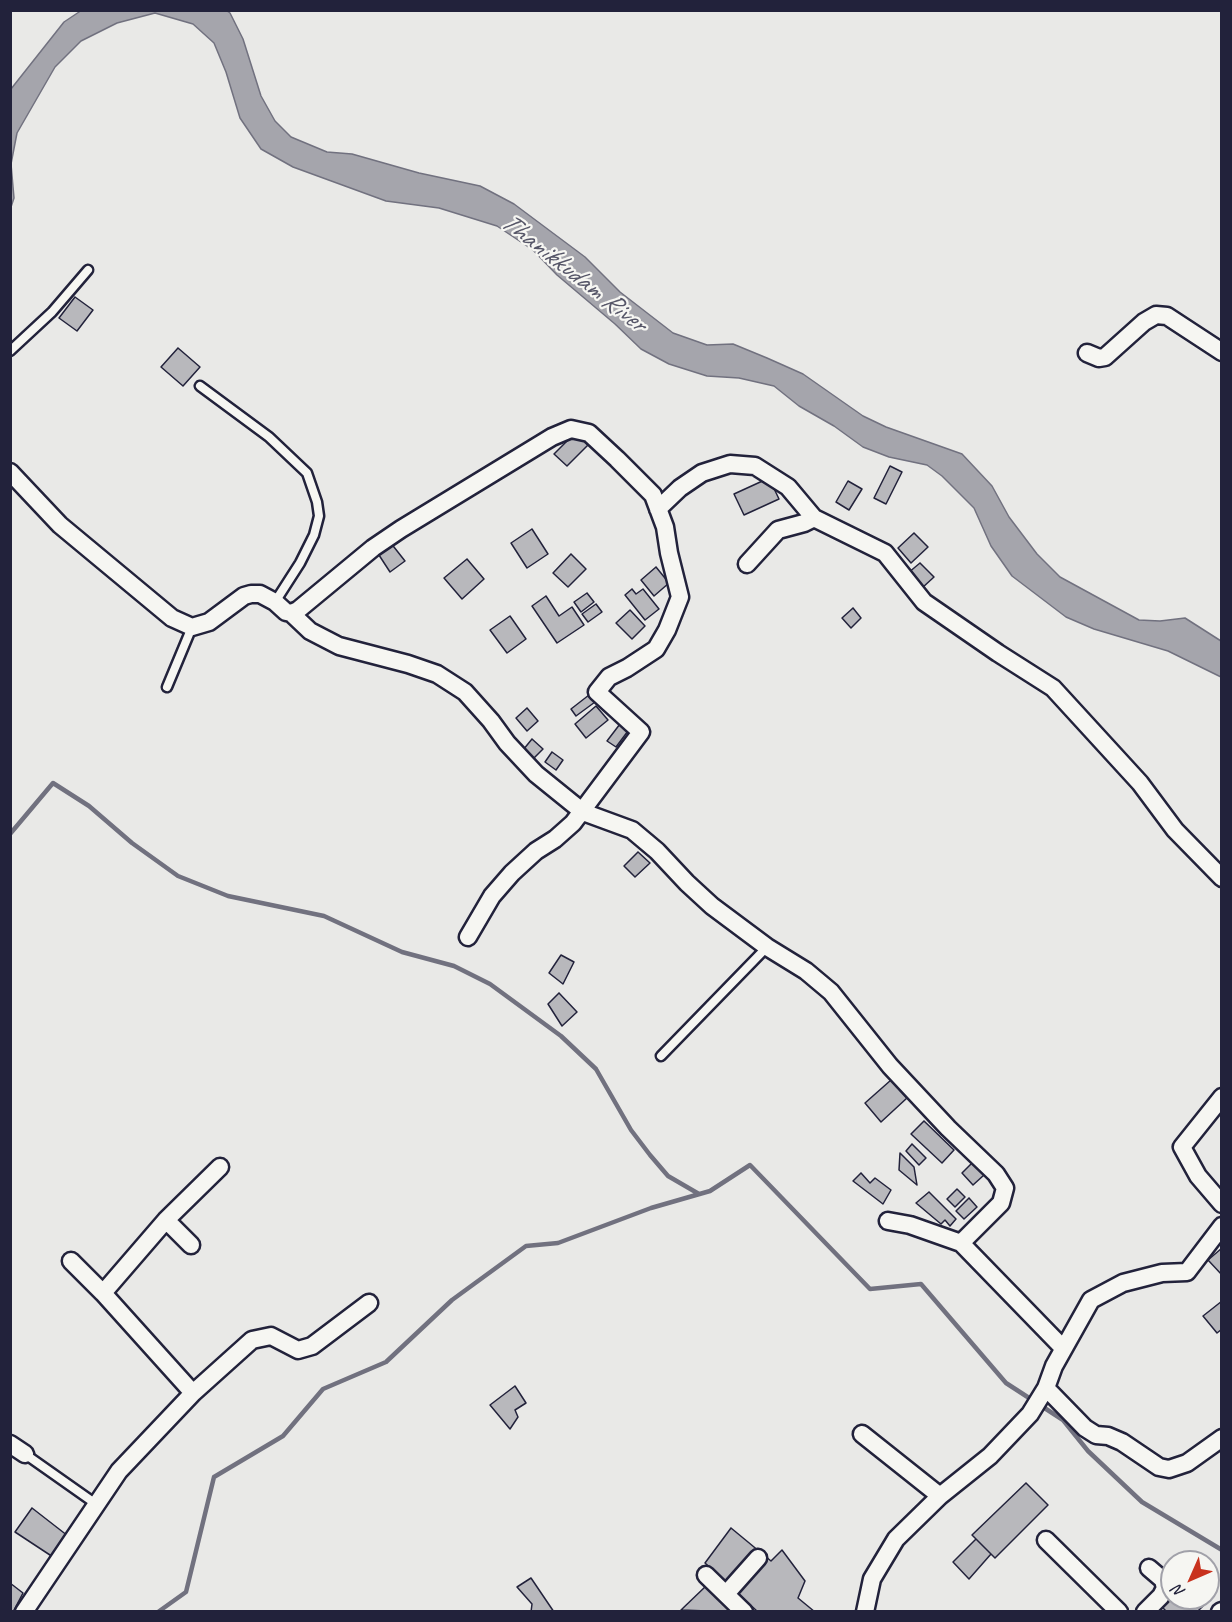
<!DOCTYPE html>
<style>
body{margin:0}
#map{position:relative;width:1232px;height:1622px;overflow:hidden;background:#e9e9e7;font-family:Caveat,sans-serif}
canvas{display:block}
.frame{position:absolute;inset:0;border:12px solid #22223b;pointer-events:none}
.north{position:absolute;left:1160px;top:1550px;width:60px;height:60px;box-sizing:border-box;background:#f6f6f2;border:2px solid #a1a1a9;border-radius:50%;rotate:225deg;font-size:16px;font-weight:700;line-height:24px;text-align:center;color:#22223b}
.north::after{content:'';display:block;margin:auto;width:21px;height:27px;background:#c8321e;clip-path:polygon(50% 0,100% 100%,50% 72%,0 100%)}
</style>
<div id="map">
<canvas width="1232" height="1622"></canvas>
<div class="frame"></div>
<div class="north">N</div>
</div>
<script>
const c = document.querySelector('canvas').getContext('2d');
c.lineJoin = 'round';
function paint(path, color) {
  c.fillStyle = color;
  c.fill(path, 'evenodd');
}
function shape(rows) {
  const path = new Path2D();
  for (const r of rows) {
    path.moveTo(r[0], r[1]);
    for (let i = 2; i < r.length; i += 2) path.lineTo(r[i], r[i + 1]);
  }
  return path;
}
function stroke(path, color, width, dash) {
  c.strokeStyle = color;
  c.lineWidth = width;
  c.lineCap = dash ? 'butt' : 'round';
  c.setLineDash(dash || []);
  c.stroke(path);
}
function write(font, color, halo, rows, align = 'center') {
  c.font = font + ' Caveat,sans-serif';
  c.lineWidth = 4.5;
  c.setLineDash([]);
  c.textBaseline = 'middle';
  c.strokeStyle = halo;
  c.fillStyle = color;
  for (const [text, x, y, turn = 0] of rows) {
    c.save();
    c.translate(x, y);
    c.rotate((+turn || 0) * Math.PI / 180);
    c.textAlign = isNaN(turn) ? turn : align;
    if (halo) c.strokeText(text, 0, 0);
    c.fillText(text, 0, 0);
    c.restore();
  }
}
const water = shape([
 [82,10,227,11,230,13,243,39,261,96,275,121,291,137,327,152,352,154,419,173,480,186,514,204,585,257,620,292,673,333,707,345,733,344,767,358,803,374,863,416,886,427,962,454,992,486,1009,517,1037,554,1060,577,1139,620,1160,621,1185,618,1221,641,1221,677,1168,651,1094,629,1066,617,1012,576,991,546,974,508,942,476,927,465,889,457,863,447,834,426,799,406,774,386,739,378,707,376,669,364,641,349,615,324,557,275,533,250,497,226,439,208,386,201,293,167,261,149,240,118,226,72,214,43,193,24,155,13,117,23,81,41,55,67,17,133,11,164,14,198,11,207,11,89,64,22,82,10]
]);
const stream = shape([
 [10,834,53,783,89,806,132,843,178,876,228,896,324,916,402,952,454,966,490,984,561,1036,596,1069,631,1130,650,1155,668,1176,699,1194],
 [158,1612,186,1592,214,1477,283,1436,323,1389,386,1362,452,1300,526,1246,558,1243,651,1208,710,1191,750,1165,870,1289,921,1284,1006,1383,1063,1420,1088,1451,1142,1502,1222,1550]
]);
const building = shape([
 [75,297,93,310,77,331,59,318,75,297],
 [178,348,200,367,183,386,161,367,178,348],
 [575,433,588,445,567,466,554,454,575,433],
 [890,466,902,472,886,504,874,498,890,466],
 [769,478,779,499,744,515,734,494,769,478],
 [848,481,862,489,849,510,836,502,848,481],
 [532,529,548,554,527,568,511,543,532,529],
 [914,533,928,547,911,563,898,548,914,533],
 [390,542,405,561,390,572,377,552,390,542],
 [571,554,586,569,568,587,553,573,571,554],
 [467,559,484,579,462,599,444,578,467,559],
 [920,563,934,577,922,588,908,573,920,563],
 [656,567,669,583,654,596,641,580,656,567],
 [632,589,636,594,643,589,659,609,645,620,625,595,632,589],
 [587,593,594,602,581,612,574,602,587,593],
 [546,596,559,616,572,607,584,625,557,643,532,606,546,596],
 [596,604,602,612,588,622,582,614,596,604],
 [853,608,861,618,851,628,842,618,853,608],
 [630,610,645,626,632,639,616,623,630,610],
 [510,616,526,639,507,653,490,630,510,616],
 [589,695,595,702,576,716,571,709,589,695],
 [596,706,608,720,586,738,575,724,596,706],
 [527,708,538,721,527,731,516,718,527,708],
 [620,724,628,731,616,747,607,741,620,724],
 [532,739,543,749,533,759,523,750,532,739],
 [552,752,563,760,556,770,545,762,552,752],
 [638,852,650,863,635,877,624,866,638,852],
 [561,955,574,962,563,984,549,973,561,955],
 [559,993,577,1012,562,1026,548,1004,559,993],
 [891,1080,907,1098,881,1122,865,1103,891,1080],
 [924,1121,954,1150,942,1163,911,1134,924,1121],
 [912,1144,926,1158,919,1165,906,1151,912,1144],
 [900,1153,914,1167,917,1185,899,1170,900,1153],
 [973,1162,984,1175,973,1185,962,1173,973,1162],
 [861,1173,870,1183,875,1178,891,1190,883,1204,853,1181,861,1173],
 [957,1189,965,1197,955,1207,947,1199,957,1189],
 [929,1192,956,1219,950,1226,945,1220,941,1224,916,1203,929,1192],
 [969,1198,977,1207,964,1219,956,1211,969,1198],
 [1222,1248,1222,1275,1208,1260,1222,1248],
 [1222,1301,1222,1329,1217,1333,1203,1316,1222,1301],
 [515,1386,526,1403,515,1410,518,1417,510,1429,490,1405,515,1386],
 [1026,1483,1048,1505,995,1558,972,1535,1026,1483],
 [32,1508,68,1536,53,1557,15,1532,32,1508],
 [731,1528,771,1561,782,1550,805,1581,798,1598,815,1612,758,1612,705,1563,731,1528],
 [976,1539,991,1554,969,1579,953,1562,976,1539],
 [531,1578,554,1612,531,1612,532,1604,517,1587,531,1578],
 [10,1583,23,1593,13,1612,10,1612,10,1583],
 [706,1586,734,1612,681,1610,706,1586],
 [1172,1591,1172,1598,1195,1598,1203,1606,1197,1612,1167,1612,1161,1606,1172,1591]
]);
const lane = shape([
 [10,351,52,312,88,270],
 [200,386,269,437,307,473,317,502,319,516,314,535,300,563,275,602],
 [167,687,192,627],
 [661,1056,767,947],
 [25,1454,96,1504]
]);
const street = shape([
 [1087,353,1099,358,1105,357,1144,322,1156,315,1167,316,1222,352],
 [10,472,60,525,172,618,192,627,209,622,244,596,251,594,260,594,275,602,286,612,291,613,298,610,373,548,401,529,552,437,571,429,589,433,617,459,653,495,665,527,669,553,680,597,667,630,656,649,627,668,609,677,597,692,641,732,573,823,555,839,536,851,512,873,492,896,468,937],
 [658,509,680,488,702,473,730,464,755,466,788,487,814,518],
 [747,564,778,530,804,523,814,518,885,553,924,602,998,653,1053,688,1140,783,1175,830,1222,878],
 [291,613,310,631,339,646,408,664,437,674,465,692,491,721,507,743,536,774,583,812,632,830,657,851,687,883,712,906,767,947,806,971,831,992,890,1066,948,1128,996,1174,1005,1188,1001,1203,961,1243,1063,1348],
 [1222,1097,1182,1147,1198,1176,1222,1204],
 [166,1220,191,1245],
 [888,1221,910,1225,961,1243],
 [71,1261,103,1293,193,1393,252,1340,271,1336,298,1350,312,1346,369,1303],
 [103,1293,166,1220,220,1167],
 [1046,1388,1085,1428,1096,1435,1108,1436,1122,1442,1159,1467,1169,1469,1187,1463,1222,1438],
 [862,1434,940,1496],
 [10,1444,25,1454],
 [1046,1540,1119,1612],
 [706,1575,744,1612],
 [726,1594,758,1558],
 [24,1612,119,1471,193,1393],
 [865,1612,872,1579,896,1539,940,1496,990,1456,1030,1414,1046,1388,1054,1366,1091,1300,1123,1283,1162,1273,1187,1272,1222,1226],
 [1145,1612,1161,1596,1165,1588,1163,1580,1149,1568],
 [1220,1612,1222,1611]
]);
const waterNames = [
 ["Thanikkudam River",573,273,38]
];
paint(water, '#a5a5ac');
stroke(water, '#71717f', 1.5);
stroke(stream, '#71717f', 4.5);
paint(building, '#b8b8bc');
stroke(building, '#22223b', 1.5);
stroke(lane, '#22223b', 13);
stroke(street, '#22223b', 21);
stroke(lane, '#f6f6f2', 8);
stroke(street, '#f6f6f2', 16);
write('italic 27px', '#565668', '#f6f6f2', waterNames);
</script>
